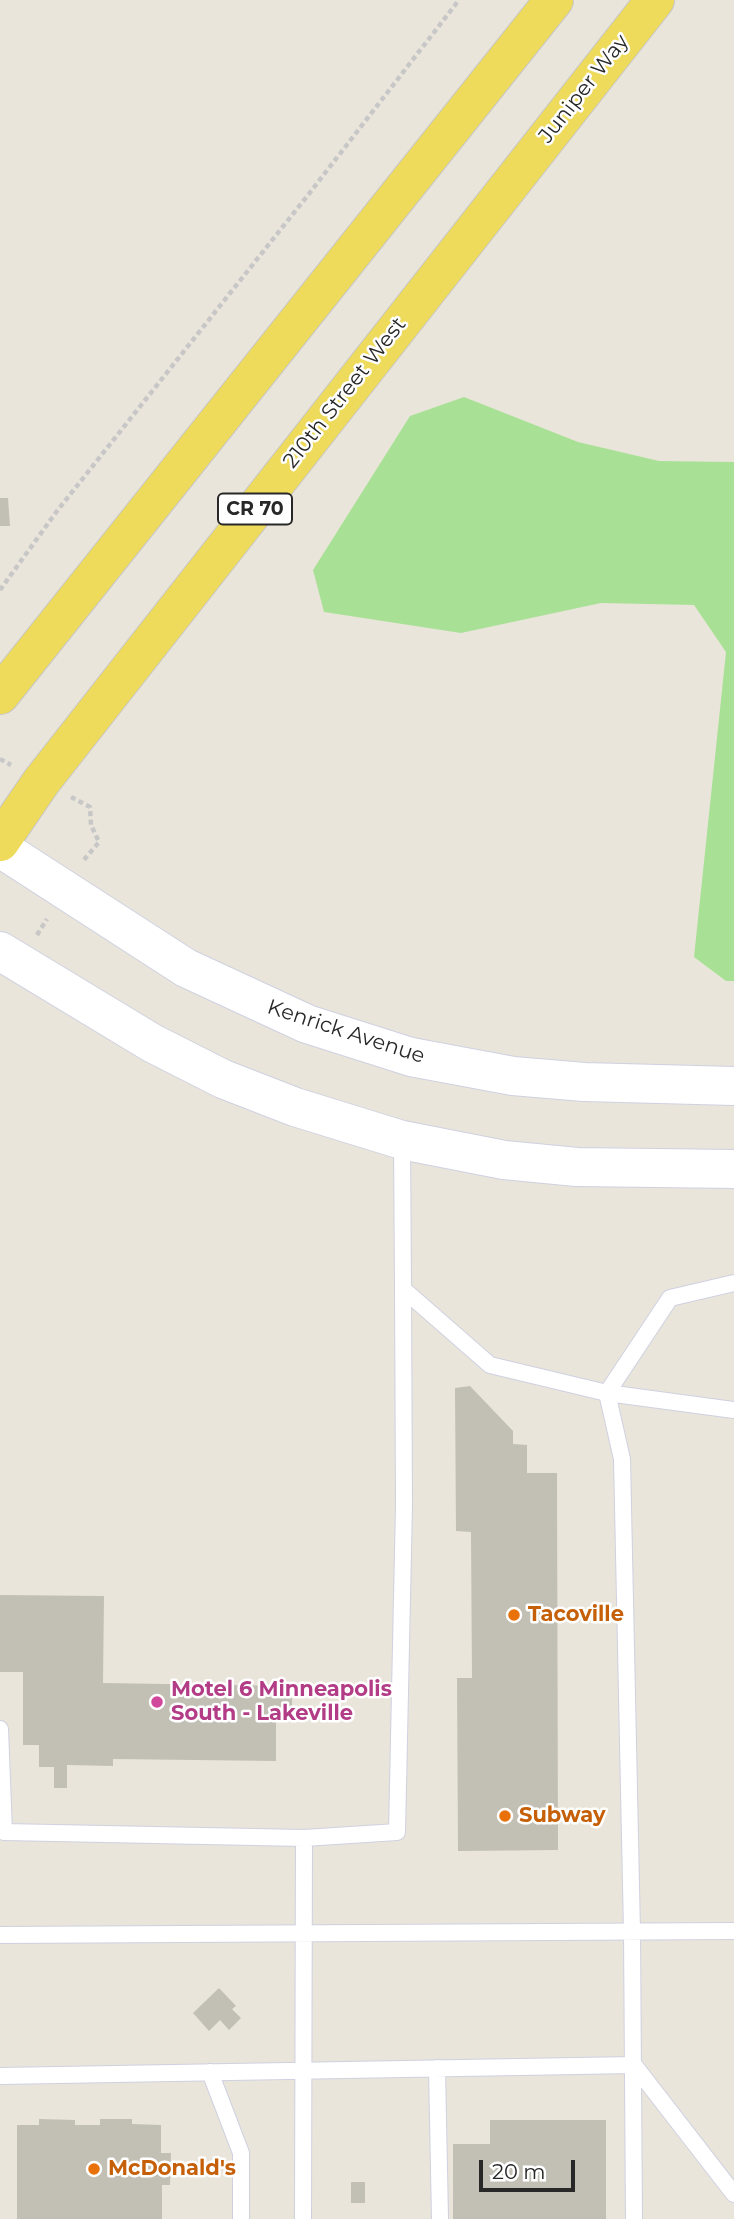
<!DOCTYPE html>
<style>
body{margin:0}
#map{position:relative;width:734px;height:2219px;overflow:hidden;background:#eae5da;font-family:Montserrat,sans-serif}
canvas{display:block}
.scale{position:absolute;left:479px;top:2160px;width:96px;height:32px;box-sizing:border-box;border:4px solid #282828;border-top:0;padding-left:9px;font-size:21px;line-height:24px;white-space:nowrap;color:#282828;-webkit-text-stroke:5px #fff;paint-order:stroke}
</style>
<div id="map">
<canvas width="734" height="2219"></canvas>
<div class="scale">20 m</div>
</div>
<script>
const c = document.querySelector('canvas').getContext('2d');
c.lineJoin = 'round';
function paint(path, color) {
  c.fillStyle = color;
  c.fill(path, 'evenodd');
}
function shape(rows) {
  const path = new Path2D();
  for (const r of rows) {
    path.moveTo(r[0], r[1]);
    for (let i = 2; i < r.length; i += 2) path.lineTo(r[i], r[i + 1]);
  }
  return path;
}
function stroke(path, color, width, dash) {
  c.strokeStyle = color;
  c.lineWidth = width;
  c.lineCap = dash ? 'butt' : 'round';
  c.setLineDash(dash || []);
  c.stroke(path);
}
function write(font, color, halo, rows, align = 'center') {
  c.font = font + ' Montserrat,sans-serif';
  c.lineWidth = 5;
  c.setLineDash([]);
  c.textBaseline = 'middle';
  c.strokeStyle = halo;
  c.fillStyle = color;
  for (const [text, x, y, turn = 0] of rows) {
    c.save();
    c.translate(x, y);
    c.rotate((+turn || 0) * Math.PI / 180);
    c.textAlign = isNaN(turn) ? turn : align;
    if (halo) c.strokeText(text, 0, 0);
    c.fillText(text, 0, 0);
    c.restore();
  }
}
const green = shape([
 [464,397,578,442,659,461,734,462,734,981,726,981,694,957,726,652,694,605,601,603,461,633,324,612,313,570,410,416]
]);
const building = shape([
 [0,498,8,498,10,526,0,526],
 [470,1386,513,1431,513,1444,527,1445,527,1473,557,1473,558,1850,458,1851,457,1678,472,1678,471,1532,456,1531,455,1388],
 [0,1595,104,1596,103,1683,292,1686,292,1718,276,1718,276,1761,113,1759,113,1766,67,1765,67,1788,54,1788,54,1767,39,1767,39,1745,23,1745,23,1672,0,1672],
 [219,1988,236,2006,232,2009,241,2018,229,2030,220,2020,209,2031,193,2013],
 [39,2119,75,2120,75,2125,100,2125,100,2119,132,2119,132,2124,161,2125,161,2153,171,2153,170,2185,162,2185,162,2219,17,2219,17,2125,39,2125],
 [490,2120,606,2120,606,2219,453,2219,453,2144,490,2144],
 [351,2182,365,2182,365,2203,351,2203]
]);
const path = shape([
 [0,590,57,511,308,195,459,0],
 [0,759,11,765],
 [71,797,90,807,91,825,99,842,83,861],
 [37,935,47,919]
]);
const service = shape([
 [402,1140,403,1289,490,1365,607,1393,670,1298,734,1283],
 [0,1729,4,1832,304,1838],
 [0,1935,734,1931],
 [634,2065,734,2194],
 [437,2068,440,2219],
 [210,2072,241,2153,241,2219],
 [0,2076,634,2065],
 [303,2219,304,1838,397,1832,404,1505,403,1289],
 [634,2219,632,1932,622,1459,607,1393,734,1410]
]);
const tertiary = shape([
 [0,848,186,968,307,1024,411,1057,513,1076,584,1082,734,1086],
 [0,951,152,1043,223,1079,295,1107,402,1140,504,1160,577,1167,734,1169]
]);
const primary = shape([
 [0,695,554,0],
 [0,842,41,782,655,0]
]);
const markers = [
 [514,1615,7,"#e8710a"],
 [157,1702,7,"#d1479c"],
 [505,1816,7,"#e8710a"],
 [94,2169,7,"#e8710a"]
];
const shields = [
 [255,509,74]
];
const shieldNames = [
 ["CR 70",255,509]
];
const streetNames = [
 ["Juniper Way",584,89,-52],
 ["210th Street West",345,393,-52],
 ["Kenrick Avenue",346,1032,18]
];
const foodNames = [
 ["Tacoville",528,1615],
 ["Subway",519,1816],
 ["McDonald's",108,2169]
];
const hotelNames = [
 ["Motel 6 Minneapolis",171,1690],
 ["South - Lakeville",171,1714]
];
paint(green, '#a8e196');
paint(building, '#c2bfb5');
stroke(service, '#cfd1e1', 18);
stroke(tertiary, '#cfd1e1', 40);
stroke(primary, '#c7c7c7', 40);
stroke(path, '#c7c7c7', 4.5, [5, 3.5]);
stroke(service, '#fff', 16);
stroke(tertiary, '#fff', 38);
stroke(primary, '#eeda5b', 38);
for (const [x, y, r, color] of markers) {
  const dot = new Path2D();
  dot.arc(x, y, r, 0, 2 * Math.PI);
  c.fillStyle = color;
  c.fill(dot);
  stroke(dot, '#fff', 2.5);
}
for (const [x, y, w] of shields) {
  const box = new Path2D();
  box.roundRect(x - w / 2, y - 15.5, w, 31, 5);
  c.fillStyle = '#fff';
  c.fill(box);
  stroke(box, '#282828', 2);
}
write('bold 19px', '#282828', null, shieldNames);
write('21px', '#282828', '#fff', streetNames);
write('bold 21px', '#c56008', '#fff', foodNames, 'left');
write('bold 21px', '#b23c85', '#fff', hotelNames, 'left');
</script>
